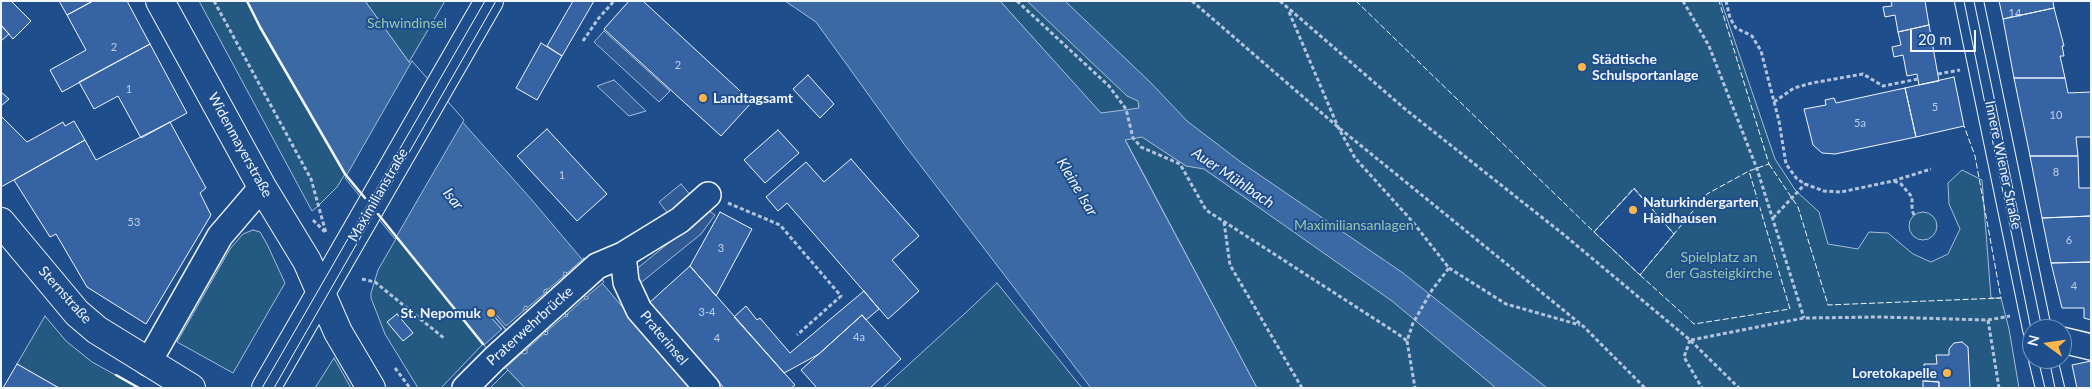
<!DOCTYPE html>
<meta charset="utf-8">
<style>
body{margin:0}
#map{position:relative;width:2092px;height:389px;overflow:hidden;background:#1f4e8c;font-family:Lato,sans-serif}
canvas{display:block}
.frame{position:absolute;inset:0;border:2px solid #f2f6ff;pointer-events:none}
.north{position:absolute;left:2022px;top:319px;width:50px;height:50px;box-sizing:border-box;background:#1f4e8c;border:1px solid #7391ba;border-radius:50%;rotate:284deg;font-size:14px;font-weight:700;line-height:20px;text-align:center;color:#f2f6ff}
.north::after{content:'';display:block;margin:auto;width:18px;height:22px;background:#ffb74d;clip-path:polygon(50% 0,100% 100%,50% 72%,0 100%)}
.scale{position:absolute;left:1910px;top:30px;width:66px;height:22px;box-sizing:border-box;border:2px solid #f2f6ff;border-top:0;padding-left:6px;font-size:15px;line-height:18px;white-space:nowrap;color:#f2f6ff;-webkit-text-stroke:4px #1f4e8c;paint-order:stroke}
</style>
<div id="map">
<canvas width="2092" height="389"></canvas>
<div class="frame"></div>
<div class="north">N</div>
<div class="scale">20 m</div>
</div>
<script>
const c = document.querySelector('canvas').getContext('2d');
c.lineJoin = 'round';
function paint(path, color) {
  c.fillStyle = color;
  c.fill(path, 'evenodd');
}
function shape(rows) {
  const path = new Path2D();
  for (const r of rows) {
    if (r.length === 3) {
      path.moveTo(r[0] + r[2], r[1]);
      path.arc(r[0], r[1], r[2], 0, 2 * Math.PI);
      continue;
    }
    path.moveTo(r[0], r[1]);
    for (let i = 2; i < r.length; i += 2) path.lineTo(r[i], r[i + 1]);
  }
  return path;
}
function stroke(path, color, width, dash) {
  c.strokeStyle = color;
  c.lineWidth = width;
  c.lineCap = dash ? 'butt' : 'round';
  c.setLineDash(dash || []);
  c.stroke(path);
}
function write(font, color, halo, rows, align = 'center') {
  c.font = font + ' Lato,sans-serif';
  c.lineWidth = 4;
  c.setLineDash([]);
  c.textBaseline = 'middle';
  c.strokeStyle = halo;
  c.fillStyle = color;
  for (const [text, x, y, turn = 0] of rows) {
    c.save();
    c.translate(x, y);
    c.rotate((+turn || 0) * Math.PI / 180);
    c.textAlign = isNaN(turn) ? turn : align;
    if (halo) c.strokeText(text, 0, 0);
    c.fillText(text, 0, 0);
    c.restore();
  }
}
const green = shape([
 [199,1,247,1,260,27,345,174,337,187,317,207,312,211,199,1],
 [365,1,445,1,409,62,365,1],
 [1000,1,1721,1,1775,159,1796,191,1819,212,1828,244,1858,249,1869,232,1888,233,1913,254,1931,262,1948,254,1960,229,1949,204,1948,183,1962,170,1982,180,1991,298,2001,298,2009,329,2019,388,1257,388,1127,143,1000,1],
 [1634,189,1674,234,1640,275,1594,232,1634,189],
 [1923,226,14],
 [253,230,260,232,267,244,285,283,233,373,177,342,230,249,243,234,253,230],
 [397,237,483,344,441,388,418,388,385,334,371,298,371,293,378,270,397,237],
 [997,283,1082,388,883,388,974,305,997,283],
 [45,316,66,341,92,362,139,388,59,388,17,364,45,316],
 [334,358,351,388,315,388,334,358],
 [508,370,525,388,490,388,508,370]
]);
const parking = shape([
 [604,31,670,91,659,102,594,42,604,31],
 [614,80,646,111,629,116,597,86,614,80],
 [681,184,692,197,669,215,659,202,681,184],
 [704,207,715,215,701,234,638,285,629,275,691,225,704,207]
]);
const water = shape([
 [247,1,365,1,409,62,531,199,691,388,525,388,483,344,345,174,260,27,247,1],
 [564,272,568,273,588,296,588,299,584,299,563,276,564,272],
 [547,289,568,313,567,317,564,316,544,293,544,290,547,289],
 [525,306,528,307,548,330,547,335,544,334,523,310,525,306],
 [490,309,527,349,527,353,523,354,488,314,488,310,490,309],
 [785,1,1000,1,1101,113,1139,108,1138,101,1127,96,1027,1,1065,1,1151,83,1187,121,1242,163,1403,273,1547,388,1496,388,1392,301,1204,169,1186,166,1142,137,1125,140,1257,388,1091,388,904,144,816,22,785,1]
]);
const pier = shape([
 [412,61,464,120,395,239,345,178,412,61],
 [584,258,604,282,586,297,566,274,584,258],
 [565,275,585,298,566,315,546,291,565,275],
 [546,292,566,315,546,332,526,309,546,292],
 [526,309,546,332,525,351,491,312,492,310,506,326,526,309],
 [490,312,524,351,504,369,484,345,502,329,488,314,490,312]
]);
const building = shape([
 [1,1,11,1,31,21,13,39,1,25,1,1],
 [59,1,93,1,67,15,59,1],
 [93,1,127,1,150,44,62,92,50,70,86,50,67,15,93,1],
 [573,1,594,1,562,56,547,46,573,1],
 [629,1,643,1,752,102,721,136,604,29,629,1],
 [1891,1,1925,1,1929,25,1898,32,1895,15,1885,17,1883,7,1892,6,1891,1],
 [1999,1,2053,1,2054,8,2003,19,1999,1],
 [2054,8,2064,46,2062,46,2064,56,2060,56,2065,78,2014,78,2003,19,2054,8],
 [1,25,9,34,1,41,1,25],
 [1929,25,1939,81,1919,85,1917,74,1907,76,1903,55,1894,57,1892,47,1901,45,1898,32,1929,25],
 [541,43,562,56,537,100,516,88,541,43],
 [150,44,187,113,141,138,118,96,94,109,79,82,150,44],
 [808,75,834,104,820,118,793,89,808,75],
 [1954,77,1964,126,1916,137,1905,88,1954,77],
 [2014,78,2065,78,2068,93,2091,92,2091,137,2076,137,2078,156,2030,156,2014,78],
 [1905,88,1916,137,1835,154,1822,153,1813,145,1804,109,1826,105,1825,100,1834,98,1836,103,1905,88],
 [1,92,9,99,1,106,1,92],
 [1,116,27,142,63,122,65,126,74,121,85,140,1,187,1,116],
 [170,122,206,188,200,193,211,215,146,324,87,287,56,234,50,237,14,180,85,140,96,160,170,122],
 [547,129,607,194,577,221,517,156,547,129],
 [778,130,799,153,765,183,744,160,778,130],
 [2030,156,2078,156,2079,188,2091,188,2091,216,2042,218,2030,156],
 [851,159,919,236,892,260,919,291,888,319,787,203,778,211,766,197,806,162,824,182,851,159],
 [720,212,752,229,716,296,690,266,720,212],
 [2091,216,2091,262,2051,263,2042,218,2091,216],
 [2091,262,2091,320,2084,318,2084,308,2062,308,2051,263,2091,262],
 [690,266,795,385,791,388,724,388,649,303,690,266],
 [864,291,879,309,866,320,862,315,819,354,784,373,734,317,746,306,757,320,760,318,790,353,864,291],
 [397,314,413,333,403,341,387,322,397,314],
 [862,315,901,359,870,388,817,388,801,370,862,315],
 [1962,342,1968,347,1970,388,1939,388,1939,382,1925,381,1924,364,1937,364,1936,355,1949,355,1949,349,1954,343,1962,342],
 [2091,361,2091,388,2077,388,2072,365,2091,361],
 [17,364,59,388,3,388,17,364],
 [1923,381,1939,382,1939,388,1923,388,1923,381]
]);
const path = shape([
 [214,1,311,179,326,233],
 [1017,1,1109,86,1126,109,1133,138,1141,147,1180,164,1206,210,1398,334,1407,341],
 [1192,1,1338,127,1583,326,1645,388],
 [1280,1,1405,109,1563,234,1690,340,1739,388],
 [1683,1,1709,46,1757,169,1804,318],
 [1726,1,1730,18,1736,28,1752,36,1761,51,1779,121,1786,164,1797,179,1805,184,1824,191,1841,192,1893,181,1931,169],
 [1289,12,1338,127,1355,158,1412,221,1449,268,1432,290,1413,323,1407,341,1415,388],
 [583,41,598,19,614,1],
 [1938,74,1960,70],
 [1774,102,1794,88,1812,83,1863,74,1883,86,1918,79],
 [1894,181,1901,184,1912,197,1912,210,1914,215],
 [728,203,780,225,841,296,797,335],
 [1773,218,1805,184],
 [313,220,326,233],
 [1224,222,1230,265,1302,388],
 [1449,268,1506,304,1580,325],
 [362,279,375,282,445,339],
 [1988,320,1999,388],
 [1690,340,1684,357,1702,388],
 [1691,340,1804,318,1880,317,1988,320,2010,316],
 [395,368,410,388]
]);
const minor = shape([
 [623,255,626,282,639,310,707,388],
 [2062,340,2091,347],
 [148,363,220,236,262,187],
 [465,388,495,358,597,266,623,255,680,220,708,195]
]);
const major = shape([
 [160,1,262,187,307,261,338,332,371,388],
 [1969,1,2037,329],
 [1,222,77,313,97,330,191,388],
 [2043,359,2050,388],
 [266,388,489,1]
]);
const tram = shape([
 [1964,1,2032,334],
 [1974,1,2042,329],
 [2038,359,2045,388],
 [2049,359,2055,388],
 [262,388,485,1],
 [274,388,496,1]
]);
const fence = shape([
 [1356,1,1594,232,1634,188,1674,234,1707,194,1749,171,1769,164,1719,1],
 [1769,164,1798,207,1828,305,2001,298,1975,156,1964,126],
 [1594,232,1640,275,1674,234],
 [1640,275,1694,324,1790,309,1749,171]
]);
const wall = shape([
 [247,1,260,27,345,174,365,198],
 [378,214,483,344],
 [116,375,139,388]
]);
const markers = [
 [1582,67,5,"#ffb74d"],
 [703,98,5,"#ffb74d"],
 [1633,210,5,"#ffb74d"],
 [491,313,5,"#ffb74d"],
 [1947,373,5,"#ffb74d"]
];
const numberNames = [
 ["14",2015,13],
 ["2",114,47],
 ["2",678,65],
 ["1",129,89],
 ["5",1935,107],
 ["10",2056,115],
 ["5a",1860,123],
 ["8",2056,172],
 ["1",562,175],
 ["53",134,222],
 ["6",2069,240],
 ["3",721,248],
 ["4",2074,286],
 ["3-4",707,312],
 ["4a",859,337],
 ["4",717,338]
];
const parkNames = [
 ["Schwindinsel",407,23],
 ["Maximiliansanlagen",1354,225],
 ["Spielplatz an",1719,257],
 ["der Gasteigkirche",1719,273]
];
const poiNames = [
 ["Städtische",1592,59],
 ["Schulsportanlage",1592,75],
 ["Landtagsamt",713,98],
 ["Naturkindergarten",1643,202],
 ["Haidhausen",1643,218],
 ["St. Nepomuk",481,313,"right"],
 ["Loretokapelle",1937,373,"right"]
];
const streetNames = [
 ["Widenmayerstraße",240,145,61],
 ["Innere Wiener Straße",2003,165,78],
 ["Maximilianstraße",378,195,-60],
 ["Sternstraße",65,295,48],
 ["Praterwehrbrücke",530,326,-42],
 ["Praterinsel",664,338,50]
];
const waterNames = [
 ["Auer Mühlbach",1233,178,34],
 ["Kleine Isar",1077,187,59],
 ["Isar",453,199,51]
];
paint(green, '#245a82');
stroke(green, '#a8bbd7', 1);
paint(parking, '#305b95');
stroke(parking, '#a8bbd7', 1);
paint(water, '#3b69a3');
stroke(water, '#a8bbd7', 1);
paint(pier, '#1f4e8c');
stroke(pier, '#a8bbd7', 1);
paint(building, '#3563a3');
stroke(building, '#f2f6ff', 1);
stroke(minor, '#f2f6ff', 28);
stroke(major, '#f2f6ff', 30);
stroke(path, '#b3c4dc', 3, [4, 2.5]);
stroke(minor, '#1f4e8c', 25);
stroke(major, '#1f4e8c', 28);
stroke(tram, '#f2f6ff', 1);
stroke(fence, '#f2f6ff', 1, [6, 2.5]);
stroke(wall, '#f2f6ff', 2.5);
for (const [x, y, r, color] of markers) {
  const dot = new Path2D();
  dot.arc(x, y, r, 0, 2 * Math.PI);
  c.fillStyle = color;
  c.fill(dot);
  stroke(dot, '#1f4e8c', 2);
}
write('11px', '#c3d1e8', null, numberNames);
write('14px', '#97c8a6', '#1f4e8c', parkNames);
write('bold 14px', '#f2f6ff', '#1f4e8c', poiNames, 'left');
write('14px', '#f2f6ff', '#1f4e8c', streetNames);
write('italic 15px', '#f2f6ff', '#1f4e8c', waterNames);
</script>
